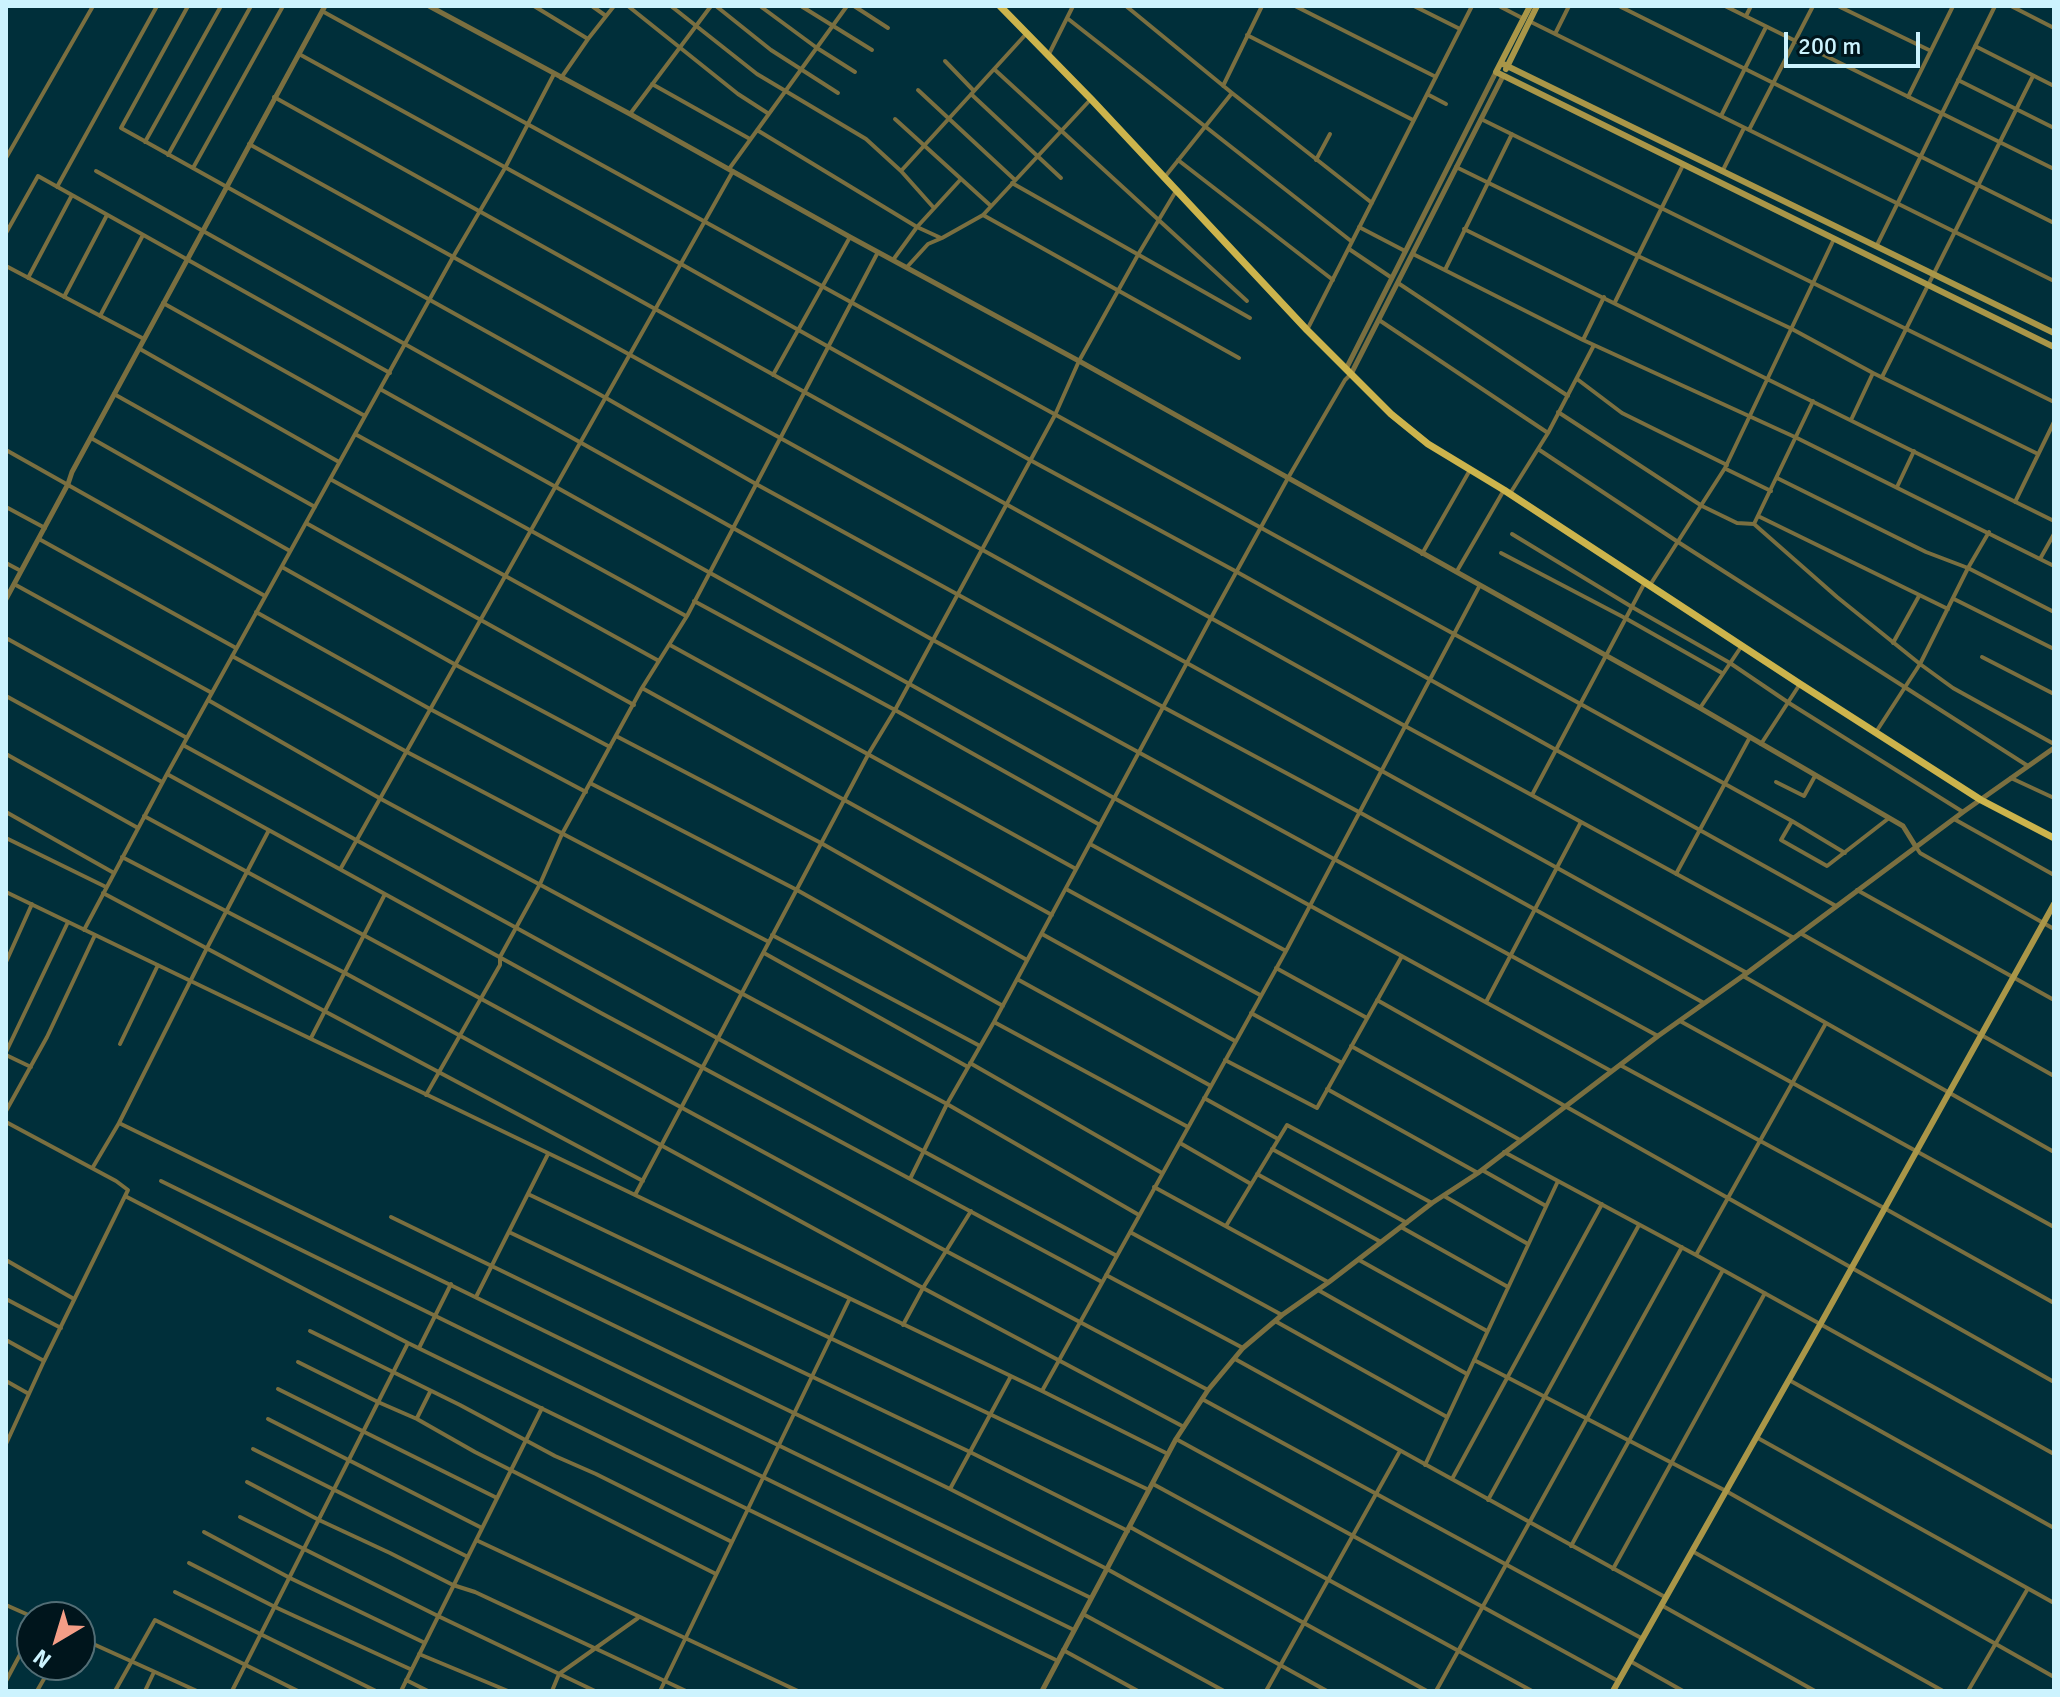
<!DOCTYPE html>
<style>
body{margin:0}
#map{position:relative;width:2060px;height:1697px;overflow:hidden;background:#002f3a;font-family:Signika,sans-serif}
canvas{display:block}
.frame{position:absolute;inset:0;border:8px solid #ccf3fe;pointer-events:none}
.north{position:absolute;left:16px;top:1601px;width:80px;height:80px;box-sizing:border-box;background:#00151c;border:2px solid #526e76;border-radius:50%;rotate:218deg;font-size:22px;font-weight:700;line-height:32px;text-align:center;color:#ccf3fe}
.north::after{content:'';display:block;margin:auto;width:28px;height:36px;background:#f49e87;clip-path:polygon(50% 0,100% 100%,50% 72%,0 100%)}
.scale{position:absolute;left:1784px;top:32px;width:136px;height:36px;box-sizing:border-box;border:4px solid #ccf3fe;border-top:0;padding-left:10px;font-size:24px;line-height:28px;white-space:nowrap;color:#ccf3fe;-webkit-text-stroke:6px #00151c;paint-order:stroke}
</style>
<div id="map">
<canvas width="2060" height="1697"></canvas>
<div class="frame"></div>
<div class="north">N</div>
<div class="scale">200 m</div>
</div>
<script>
const c = document.querySelector('canvas').getContext('2d');
c.lineJoin = 'round';
function shape(rows) {
  const path = new Path2D();
  for (const r of rows) {
    path.moveTo(r[0], r[1]);
    for (let i = 2; i < r.length; i += 2) path.lineTo(r[i], r[i + 1]);
  }
  return path;
}
function stroke(path, color, width, dash) {
  c.strokeStyle = color;
  c.lineWidth = width;
  c.lineCap = dash ? 'butt' : 'round';
  c.setLineDash(dash || []);
  c.stroke(path);
}
const minor = shape([
 [188,6,121,128,606,398,756,484,1163,707,1359,812,1704,1003],
 [534,6,588,39],
 [592,6,606,16],
 [628,6,738,94,769,114],
 [671,6,757,74,866,139,901,171,934,208],
 [716,6,771,50,838,93],
 [760,6,817,48,855,72],
 [801,6,872,50],
 [854,6,888,28],
 [1126,6,1232,93,1372,203],
 [1295,6,1436,77],
 [1414,6,1460,29],
 [1499,6,1524,19],
 [1619,6,2054,223],
 [1725,6,2054,169],
 [1838,6,1931,51],
 [2011,6,2054,28],
 [322,11,1454,634,1792,821,1845,853],
 [1746,16,1751,6],
 [1067,18,1351,241],
 [1529,21,2054,281],
 [1555,34,1569,6],
 [1247,35,1413,120],
 [1975,46,2054,86],
 [299,54,681,264,1030,460,1237,572,1836,906],
 [1049,54,1073,6],
 [945,61,974,91],
 [994,69,1247,301],
 [561,78,588,39,614,6],
 [1958,80,2054,128],
 [652,84,750,139],
 [1223,86,1262,6],
 [918,90,1015,180],
 [971,94,1061,178],
 [1427,94,1446,104],
 [274,97,1405,726,1794,938],
 [1908,97,1953,6],
 [630,114,711,6],
 [1721,116,1766,27],
 [895,119,991,206],
 [1481,119,2054,402],
 [757,130,917,227,941,238],
 [1749,130,1813,6],
 [145,142,221,6],
 [249,144,1747,973],
 [168,155,251,6],
 [6,158,93,6],
 [1178,160,1333,280],
 [1316,160,1330,134],
 [1456,167,1638,256,1792,329,1873,373,2038,454],
 [193,168,283,6],
 [729,169,847,6],
 [96,171,933,640,1658,1036],
 [901,171,1027,33],
 [1722,172,1744,128],
 [1164,178,1232,93],
 [1012,183,1250,318],
 [57,187,157,6],
 [983,215,1239,358],
 [1359,227,1405,251],
 [1464,229,2054,521],
 [6,233,38,176,390,373],
 [1876,247,1995,6],
 [1349,249,1392,278],
 [1413,254,1583,340,1797,438,2054,566],
 [893,260,917,227,961,179],
 [6,266,144,339],
 [907,267,928,244,942,238,983,215,1091,99],
 [1445,270,1512,134],
 [28,278,72,195],
 [1398,283,1568,396],
 [64,297,107,215],
 [1615,302,1683,165],
 [163,303,365,416],
 [100,316,143,235],
 [1379,320,1548,433],
 [1308,328,1472,6],
 [1583,340,1604,297],
 [140,349,339,462],
 [773,375,850,237],
 [1882,377,2033,76],
 [1577,379,1622,413,1727,465],
 [380,389,1114,798,1611,1071],
 [114,394,315,507],
 [1558,412,1702,506,1737,523,1754,524,1837,597,1920,664,1953,688,2054,744],
 [1851,420,1873,373],
 [355,434,686,616],
 [91,438,290,551],
 [1538,449,1678,542,2028,766],
 [6,450,265,596],
 [1726,469,1771,491],
 [1777,478,1926,552,1968,568,2054,612],
 [330,479,659,661],
 [1897,487,1914,451],
 [1511,492,1548,433,1594,345],
 [2015,502,2054,422],
 [6,507,45,528],
 [1758,516,1948,609],
 [306,523,634,705],
 [1754,524,1813,401],
 [1512,534,1632,607,1730,663,1789,703,1963,812],
 [39,539,236,648],
 [1501,553,1625,618,1722,673],
 [1422,554,1470,470],
 [2040,559,2054,534],
 [6,563,21,571],
 [282,567,456,665,610,747],
 [1457,571,1504,490],
 [14,584,212,693],
 [1650,585,1725,468,1834,239],
 [1954,599,2054,649],
 [694,601,895,710,1100,825],
 [256,612,430,709,586,792],
 [6,638,187,738],
 [1893,643,1919,596],
 [670,645,1076,869],
 [232,656,407,752,769,942],
 [1982,657,2054,694],
 [642,688,1052,915],
 [6,696,162,782],
 [208,700,381,799,947,1104,1139,1215],
 [1700,708,1741,647],
 [1876,732,1920,664,1968,568,1989,532],
 [616,736,821,843,1027,960],
 [1761,744,1800,684],
 [183,745,923,1151,1117,1256],
 [6,754,138,828],
 [167,774,601,1013,1102,1282],
 [2011,778,2054,798],
 [1776,782,1804,796,1815,776],
 [590,783,797,890,1003,1006],
 [1532,795,1644,584],
 [6,812,114,873],
 [144,816,946,1251,1208,1390],
 [1954,819,2054,875],
 [1792,821,1781,840,1827,866,1889,818],
 [6,838,106,887],
 [1090,844,1286,951],
 [1916,847,1920,853,2054,929],
 [122,857,345,973,923,1288,1184,1427],
 [341,868,733,171],
 [1676,874,1750,737],
 [1066,889,1260,995],
 [1857,890,2054,1000],
 [6,892,1042,1391,1168,1454],
 [103,893,643,1181],
 [84,930,167,774,453,257,505,168,554,74],
 [1800,933,2054,1076],
 [1042,934,1235,1041],
 [772,935,980,1046],
 [764,953,968,1067],
 [6,962,32,904],
 [1276,968,1367,1018],
 [1743,976,2054,1152],
 [1017,979,1211,1086],
 [1377,1000,2054,1382],
 [1486,1002,1581,822],
 [1251,1013,1342,1063],
 [1680,1021,2054,1227],
 [994,1022,1188,1127],
 [311,1038,385,894],
 [120,1044,158,965],
 [1351,1046,1520,1140],
 [6,1052,68,922],
 [6,1055,31,1067],
 [1225,1060,1317,1108,1402,956],
 [970,1063,1162,1173],
 [1620,1065,1884,1208,2054,1303],
 [1327,1089,1478,1173],
 [426,1095,500,965,500,957,540,884,562,834,642,688,687,616,878,252],
 [1204,1098,1278,1139],
 [6,1111,47,1037,95,935],
 [6,1122,116,1181,128,1190,44,1361,6,1340],
 [119,1123,206,950,269,830],
 [1180,1143,1251,1184],
 [1272,1149,1407,1223],
 [1504,1152,1696,1255,2054,1454],
 [93,1167,119,1123,1091,1598],
 [1482,1170,1546,1206],
 [1257,1174,1381,1242],
 [910,1179,947,1104,994,1022,1211,618,1288,478,1345,380,1351,374],
 [161,1181,1074,1630],
 [1154,1187,1328,1282],
 [528,1194,1149,1490],
 [635,1195,869,753,895,710,1055,415,1079,361,1139,253,1176,191],
 [125,1196,408,1343,1058,1661],
 [1444,1196,1528,1244],
 [391,1217,950,1489,1107,1569,1327,1691],
 [1226,1226,1287,1125,1432,1203],
 [1401,1227,1508,1287],
 [509,1232,970,1452,1128,1531],
 [1130,1232,1282,1315],
 [1696,1255,1826,1023],
 [6,1260,74,1299],
 [1359,1260,1487,1331],
 [1106,1275,1243,1348],
 [1318,1290,1467,1374],
 [476,1297,548,1154],
 [6,1299,61,1328],
 [1275,1321,1447,1417],
 [903,1325,923,1288,971,1211],
 [310,1331,460,1405,555,1456,596,1474,732,1542],
 [419,1348,451,1284],
 [1235,1359,1665,1597],
 [1474,1360,1726,1491,2054,1677],
 [298,1362,378,1402,417,1419,475,1452,716,1574],
 [1789,1380,2054,1528],
 [6,1381,29,1394],
 [278,1389,497,1498],
 [1042,1391,1286,951,1480,585],
 [1202,1399,1643,1639],
 [417,1418,430,1392],
 [268,1419,482,1528],
 [1756,1437,2054,1603],
 [1176,1439,1618,1681],
 [6,1444,44,1361],
 [253,1449,468,1557],
 [1425,1465,1558,1181],
 [1452,1479,1602,1204],
 [247,1482,319,1520,390,1553,453,1585,475,1592,686,1691],
 [1153,1484,1532,1691],
 [950,1489,1011,1376],
 [1488,1500,1639,1225],
 [240,1517,438,1616,595,1691],
 [1130,1527,1427,1691],
 [204,1532,290,1578,425,1643],
 [476,1540,798,1691],
 [1571,1546,1723,1270],
 [1692,1551,1943,1691],
 [189,1563,275,1607,410,1669],
 [1613,1569,1765,1293],
 [175,1592,376,1691],
 [6,1605,33,1617],
 [1661,1605,1815,1691],
 [1083,1614,1224,1691],
 [80,1638,197,1691],
 [1063,1650,1138,1691],
 [419,1654,508,1691],
 [1630,1661,1683,1691],
 [406,1680,428,1691],
 [6,1681,32,1632],
 [37,1691,52,1665],
 [115,1691,155,1620,298,1691],
 [145,1691,154,1672],
 [232,1691,408,1343],
 [401,1691,542,1408],
 [552,1691,559,1674,638,1618],
 [660,1691,849,1300],
 [1266,1691,1400,1451],
 [1436,1691,1682,1247],
 [1968,1691,2027,1590]
]);
const tertiary = shape([
 [429,6,630,114,850,237,1079,361,1700,708,1903,826,1916,847],
 [1346,369,1496,72],
 [1351,374,1503,76],
 [6,599,68,484,72,472,325,6],
 [1042,1691,1176,1439,1208,1390,1243,1348,1282,1315,1329,1282,1432,1203,1478,1173,1658,1036,1747,973,1963,812,2054,748]
]);
const secondary = shape([
 [1530,6,1496,72,2054,347],
 [1501,63,2054,333],
 [1506,69,1537,6],
 [1613,1691,1821,1323,2054,904]
]);
const primary = shape([
 [1000,6,1091,99,1307,330,1391,414,1428,444,1504,490,1800,684,1981,800,2054,838]
]);
stroke(minor, '#7a6f40', 4);
stroke(tertiary, '#7a6f40', 5);
stroke(secondary, '#a99648', 6);
stroke(primary, '#ccb44c', 7);
</script>
